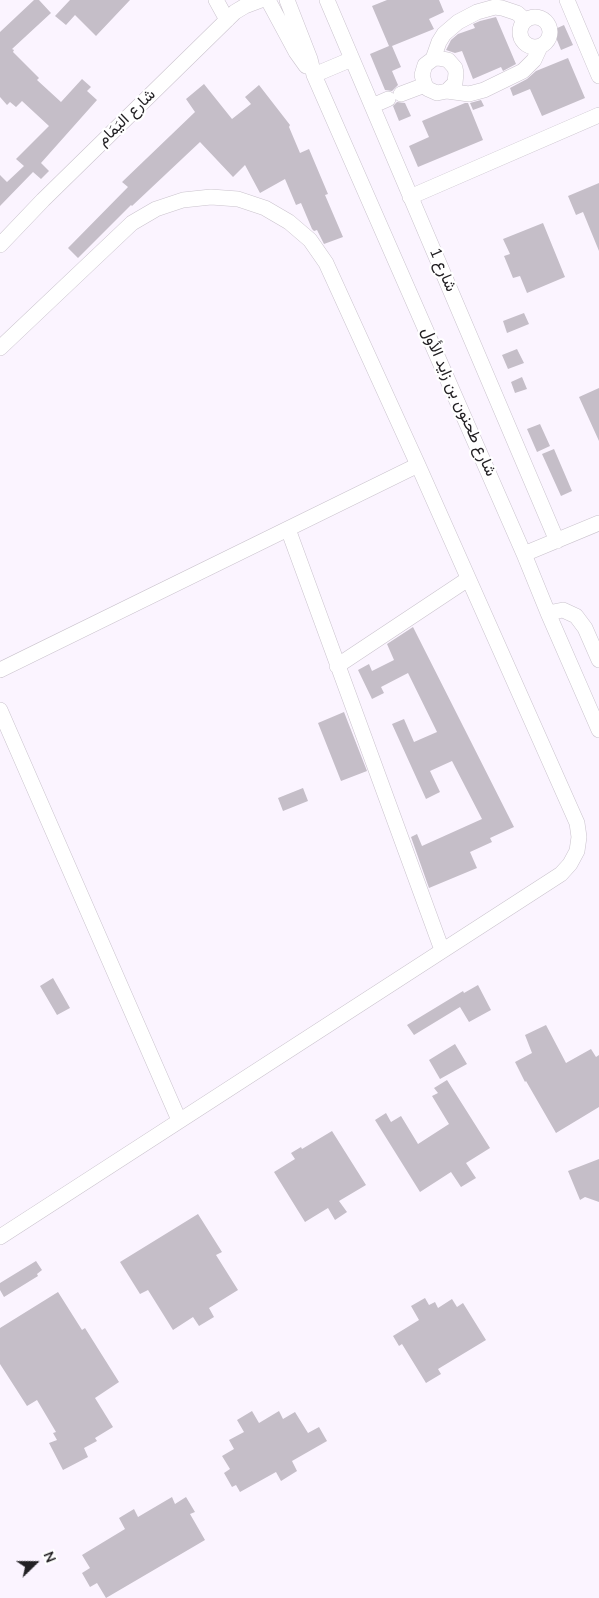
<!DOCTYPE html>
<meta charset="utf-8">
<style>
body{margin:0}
#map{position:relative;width:599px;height:1598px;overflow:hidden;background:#fbf4ff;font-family:"Nunito Sans",sans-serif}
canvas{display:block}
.north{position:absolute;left:10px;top:1538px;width:50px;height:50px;-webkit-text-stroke:4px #fff;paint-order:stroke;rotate:68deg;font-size:14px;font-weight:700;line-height:20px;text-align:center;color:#232124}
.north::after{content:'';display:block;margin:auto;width:18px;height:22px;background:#232124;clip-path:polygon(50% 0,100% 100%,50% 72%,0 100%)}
</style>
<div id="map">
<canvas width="599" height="1598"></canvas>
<div class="north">N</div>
</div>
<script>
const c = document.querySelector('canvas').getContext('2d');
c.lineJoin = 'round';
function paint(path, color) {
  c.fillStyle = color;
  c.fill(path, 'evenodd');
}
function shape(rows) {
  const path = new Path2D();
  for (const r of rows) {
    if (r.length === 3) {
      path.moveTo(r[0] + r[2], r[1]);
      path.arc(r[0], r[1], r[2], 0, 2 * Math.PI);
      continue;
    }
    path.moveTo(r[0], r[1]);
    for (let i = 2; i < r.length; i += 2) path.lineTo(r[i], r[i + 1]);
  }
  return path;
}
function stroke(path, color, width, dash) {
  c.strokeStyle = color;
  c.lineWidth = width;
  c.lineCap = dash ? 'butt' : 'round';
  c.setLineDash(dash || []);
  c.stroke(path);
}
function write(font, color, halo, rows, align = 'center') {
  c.font = font + ' "Nunito Sans",Vazirmatn,sans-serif';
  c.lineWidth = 4.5;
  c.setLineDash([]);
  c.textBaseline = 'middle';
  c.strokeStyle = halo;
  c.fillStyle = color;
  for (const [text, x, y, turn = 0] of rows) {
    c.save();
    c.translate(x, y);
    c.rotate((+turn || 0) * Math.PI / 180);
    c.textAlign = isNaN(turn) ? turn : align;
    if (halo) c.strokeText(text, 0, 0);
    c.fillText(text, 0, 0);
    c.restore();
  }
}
const building = shape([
 [34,0,39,0,51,13,12,49,14,50,13,52,39,78,37,80,61,102,82,79,91,87,87,91,97,100,41,163,49,171,41,179,33,172,0,206,0,175,7,182,24,166,16,159,49,126,22,101,16,107,10,102,7,105,0,97,0,32],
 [70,0,130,0,96,36,75,15,66,25,55,16],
 [387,0,439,0,444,12,429,19,434,29,392,46,401,67,392,71,398,85,392,91,385,90,370,54,389,46,372,6],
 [496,17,516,64,503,71,501,67,473,79,462,51,455,53,446,50,451,40,458,34,475,28,473,24,480,21],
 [564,25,573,45,561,50,553,30],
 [568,58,585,98,542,116,530,89,513,96,510,88,527,79,536,71],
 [204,84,232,119,251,104,245,97,259,85,290,125,289,127,300,153,309,149,328,194,325,195,343,237,324,244,317,230,314,231,312,229,301,203,296,205,285,179,260,193,245,165,233,177,200,142,132,206,131,205,78,258,68,248,128,187,122,182,195,112,186,99],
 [481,100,484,106,473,110,470,103],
 [397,102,405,103,411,116,399,121,393,106],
 [465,103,468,103,483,140,418,167,409,146,429,137,422,121],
 [599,183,599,251,583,212,576,215,568,196],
 [543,223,565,277,527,293,520,276,513,278,504,256,510,254,503,239],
 [524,313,529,324,507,333,503,321],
 [517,349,524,363,508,369,502,355],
 [522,377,527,389,515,393,511,382],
 [599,388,599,441,579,397],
 [540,424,550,446,537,452,527,429],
 [554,449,572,491,561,496,542,454],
 [413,627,514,827,490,838,492,842,470,852,477,868,429,888,411,837,417,834,422,846,482,819,452,761,430,771,440,792,426,799,392,724,404,719,414,742,437,732,408,673,381,687,384,693,372,699,358,670,369,664,372,671,394,660,387,644],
 [344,712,367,771,341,781,318,723],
 [303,788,308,801,283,811,278,798],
 [53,978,70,1008,57,1015,40,986],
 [478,985,491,1010,469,1022,460,1007,414,1035,407,1025,463,991,464,993],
 [546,1025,566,1063,591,1049,596,1057,599,1055,599,1107,556,1133,526,1081,525,1082,515,1062,532,1053,525,1035],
 [455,1044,467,1064,440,1079,429,1060],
 [447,1080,490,1148,466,1163,476,1178,461,1187,451,1172,420,1192,375,1120,386,1113,391,1122,401,1116,418,1144,449,1124,432,1096,438,1093,434,1088],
 [332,1131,366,1185,339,1201,347,1212,335,1220,328,1208,305,1222,274,1172,295,1159,291,1153,301,1147,302,1149],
 [599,1159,599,1202,585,1197,580,1200,568,1171],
 [198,1214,222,1252,216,1255,238,1290,209,1308,214,1317,199,1326,193,1317,173,1330,148,1290,140,1294,120,1262],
 [36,1261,42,1270,37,1274,38,1276,4,1297,0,1290,0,1283],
 [58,1292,82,1330,85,1328,119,1382,95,1398,113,1427,95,1438,97,1441,84,1448,88,1457,63,1470,49,1443,57,1440,53,1433,56,1432,37,1400,27,1406,0,1364,0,1328],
 [425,1298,429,1305,435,1302,438,1308,452,1299,457,1307,463,1303,486,1340,438,1369,441,1374,426,1383,402,1344,399,1346,393,1336,419,1320,411,1306],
 [252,1411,259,1423,279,1411,283,1419,295,1412,308,1433,319,1427,327,1441,292,1461,297,1471,281,1481,276,1472,240,1492,236,1485,232,1487,224,1473,230,1469,222,1456,234,1449,229,1440,244,1432,237,1420],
 [172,1497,175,1504,186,1497,195,1512,190,1514,205,1540,106,1598,97,1583,90,1587,82,1573,90,1568,82,1555,125,1529,119,1518,134,1509,138,1517]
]);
const minor = shape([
 [216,0,227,20],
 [268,0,296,52,306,66],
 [287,0,310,59,314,75,524,554,548,613,599,730],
 [327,0,557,541],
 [567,0,599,76],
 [535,32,15],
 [433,59,439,42,444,34,458,22,477,12,495,7,502,8,517,13,525,20],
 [314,75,352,59],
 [447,91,455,83,456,73,455,68,448,60,438,58,433,59,425,65,422,75,425,85,428,89,437,93,447,91,469,94,484,90,523,71,534,60,540,47],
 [401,94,425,85],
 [372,106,388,99],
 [410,197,599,115],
 [0,245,43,200,235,12,245,6,261,0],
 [0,348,132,223,156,209,183,200,211,197,238,199,265,208,289,222,310,240,326,263,418,465,577,823,579,837,577,851,570,864,561,874,0,1237],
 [288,529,442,950],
 [524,554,599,523],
 [548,613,563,610,576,616,585,628,599,660],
 [337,666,468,579],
 [0,670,418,465],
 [0,710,179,1120]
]);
const streetNames = [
 ["شارع اليَمَام",127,118,-44],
 ["شارع 1",442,270,67],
 ["شارع طحنون بن زايد الأول",458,402,66]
];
paint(building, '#c5bec8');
stroke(minor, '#cac3cd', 16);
stroke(minor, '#fff', 15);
write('16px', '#232124', '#fff', streetNames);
</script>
